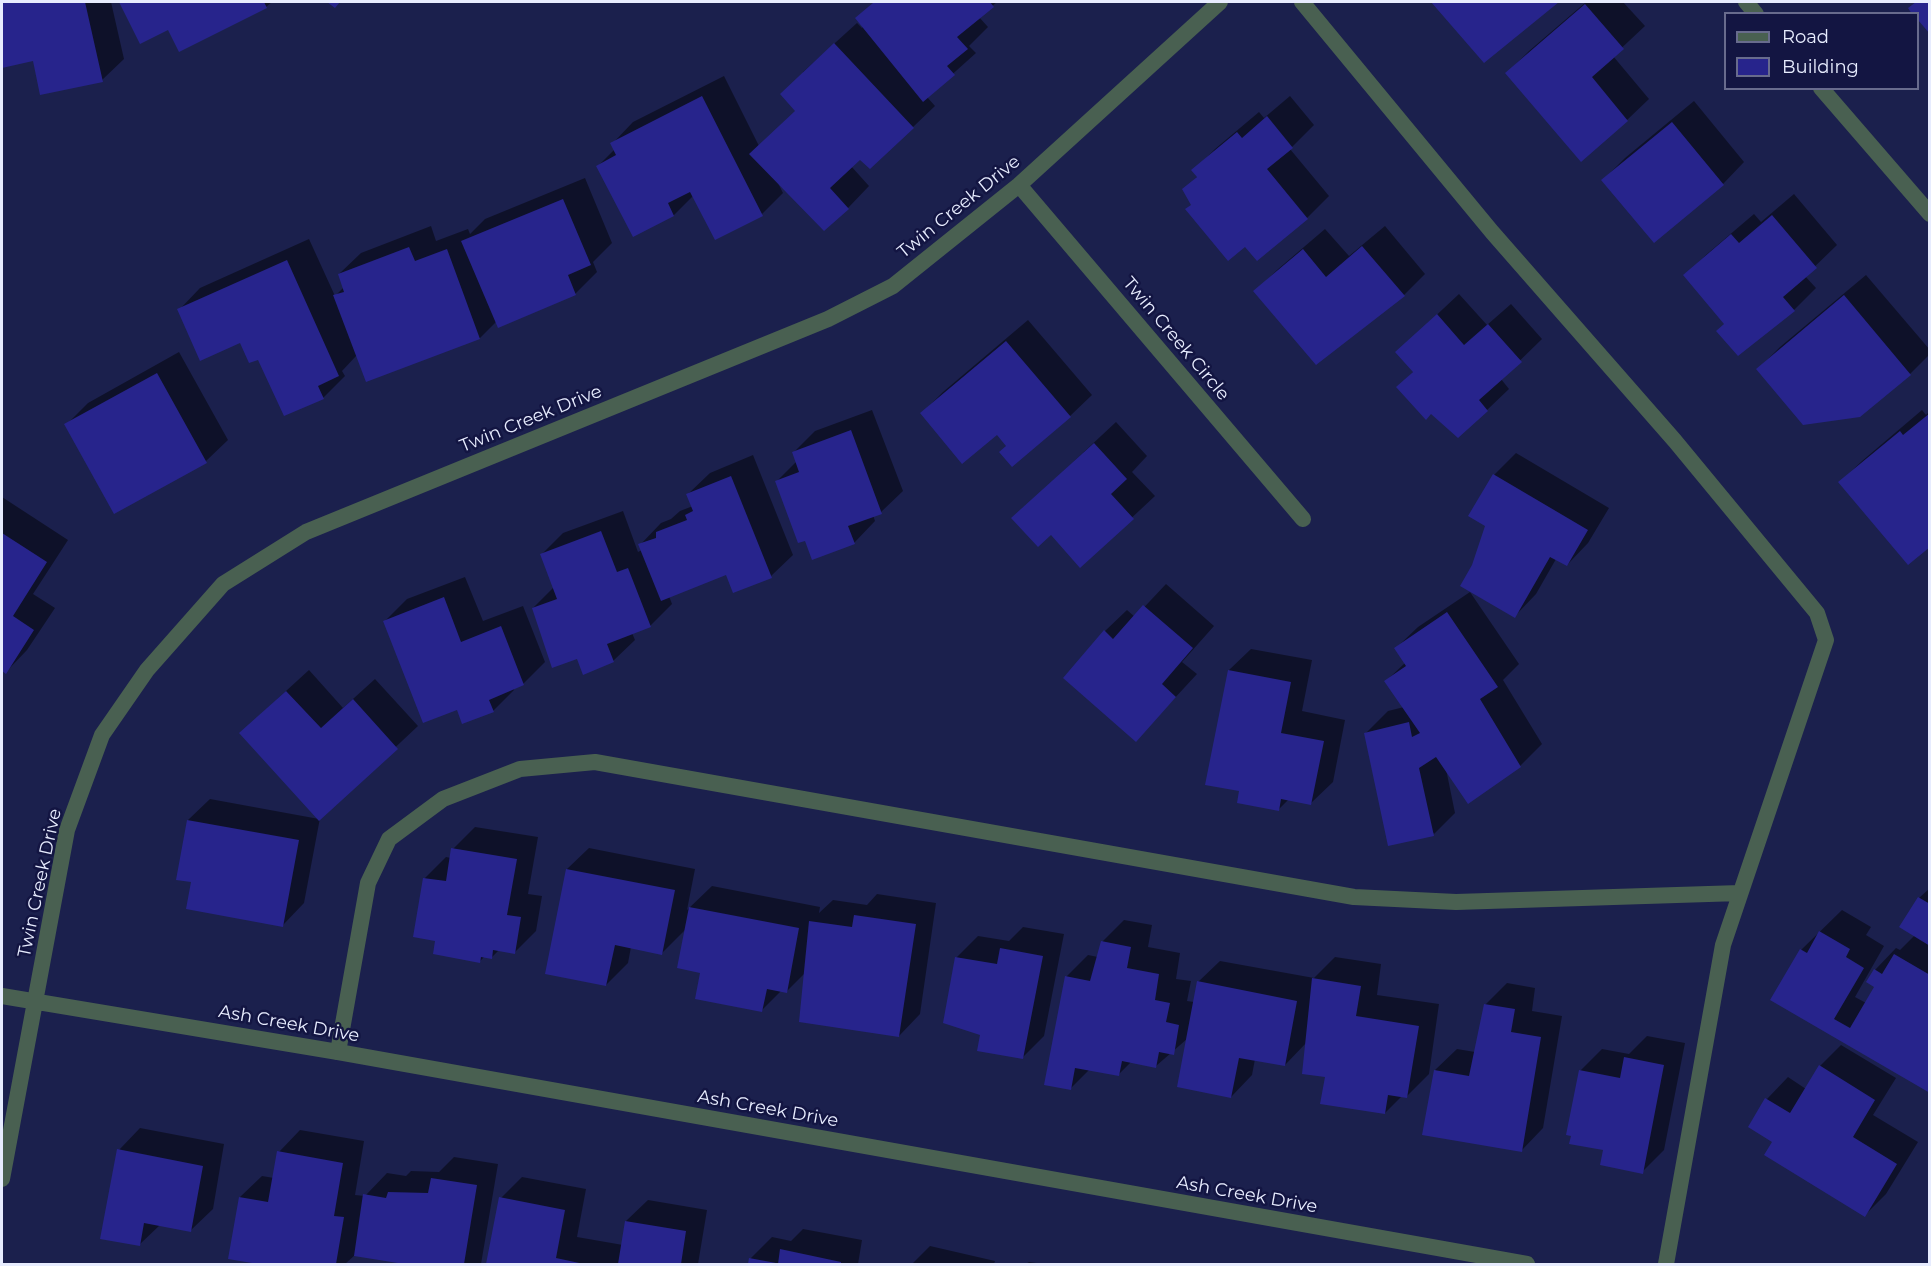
<!DOCTYPE html>
<style>
body{margin:0}
#map{position:relative;width:1931px;height:1266px;overflow:hidden;background:#1b204d;font-family:Montserrat,sans-serif}
canvas{display:block}
.frame{position:absolute;inset:0;border:3px solid #e7ecfe;pointer-events:none}
.legend{position:absolute;left:1724px;top:12px;width:195px;height:78px;box-sizing:border-box;background:#131542;border:2px solid #686b8d;margin:0;padding:8px 10px;list-style:none;font-size:18px;color:#e7ecfe}
.legend li{display:flex;align-items:center;gap:12px;height:30px}
.legend b{width:30px;border:2px solid #686b8d}
</style>
<div id="map">
<canvas width="1931" height="1266"></canvas>
<div class="frame"></div>
<ul class="legend">
<li><b style="height:8px;background:#496051"></b>Road</li>
<li><b style="height:16px;background:#27248c"></b>Building</li>
</ul>
</div>
<script>
const c = document.querySelector('canvas').getContext('2d');
c.lineJoin = 'round';
function paint(path, color) {
  c.fillStyle = color;
  c.fill(path, 'evenodd');
}
function shape(rows) {
  const path = new Path2D();
  for (const r of rows) {
    path.moveTo(r[0], r[1]);
    for (let i = 2; i < r.length; i += 2) path.lineTo(r[i], r[i + 1]);
  }
  return path;
}
function stroke(path, color, width, dash) {
  c.strokeStyle = color;
  c.lineWidth = width;
  c.lineCap = dash ? 'butt' : 'round';
  c.setLineDash(dash || []);
  c.stroke(path);
}
function write(font, color, halo, rows, align = 'center') {
  c.font = font + ' Montserrat,sans-serif';
  c.lineWidth = 5;
  c.setLineDash([]);
  c.textBaseline = 'middle';
  c.strokeStyle = halo;
  c.fillStyle = color;
  for (const [text, x, y, turn = 0] of rows) {
    c.save();
    c.translate(x, y);
    c.rotate((+turn || 0) * Math.PI / 180);
    c.textAlign = isNaN(turn) ? turn : align;
    if (halo) c.strokeText(text, 0, 0);
    c.fillText(text, 0, 0);
    c.restore();
  }
}
const shadow = shape([
 [2,2,111,2,124,59,102,80,34,60,2,67],
 [121,2,272,2,266,7,169,28,141,42],
 [874,2,997,2,979,17,988,27,969,46,976,53,927,97,935,106,913,127,860,158,851,166,869,186,848,208,825,229,778,183,783,193,762,214,694,195,674,215,633,235,598,166,615,149,612,144,633,122,724,76,759,146,797,110,803,72,857,23,862,28,864,26,857,18],
 [1433,2,1557,2,1484,61],
 [1586,2,1623,2,1645,26,1613,56,1649,99,1627,120,1507,73,1529,51],
 [1290,96,1314,125,1290,149,1329,196,1307,218,1257,259,1246,245,1192,204,1184,189,1198,176,1193,171,1215,149,1259,112,1264,118],
 [1694,101,1744,162,1723,184,1603,180,1625,158],
 [585,178,612,243,593,262,597,272,575,294,497,321,480,338,357,355,342,371,345,376,323,398,259,358,240,341,179,310,200,288,309,239,335,296,344,287,339,274,361,253,431,226,436,241,468,229,470,234,485,219],
 [1794,194,1837,245,1805,276,1816,288,1794,310,1738,354,1726,324,1685,275,1707,254,1754,214,1761,222],
 [1385,226,1425,274,1404,295,1255,292,1277,270,1325,229,1349,256],
 [1866,275,1930,350,1930,354,1910,374,1859,416,1758,369,1780,347],
 [1459,294,1487,325,1511,304,1542,339,1501,379,1509,389,1487,410,1431,412,1398,387,1414,371,1397,352],
 [1028,320,1092,395,1070,416,1008,445,997,432,922,413,943,392],
 [179,352,228,440,206,461,66,425,88,403],
 [872,410,903,491,881,512,873,515,875,521,854,543,806,539,777,481,797,461,793,453,815,431],
 [1922,410,1926,415,1930,411,1930,545,1840,482,1862,461],
 [1116,422,1147,456,1132,472,1155,496,1080,566,1051,533,1013,518],
 [1516,453,1609,508,1588,543,1567,565,1556,559,1536,594,1515,616,1487,525,1470,515,1494,475],
 [753,455,793,555,771,576,727,573,669,596,672,604,650,626,632,633,635,640,613,661,578,657,533,608,554,587,541,555,563,533,623,511,638,552,642,550,640,545,661,523,671,519,680,511,693,506,688,494,710,473],
 [2,497,68,540,33,594,55,608,27,650,6,672,2,669],
 [465,577,483,621,523,606,545,662,523,684,514,688,514,690,493,711,458,708,385,621,407,599],
 [1166,584,1214,626,1182,662,1197,674,1136,740,1105,631,1127,610,1135,617],
 [1470,592,1519,664,1503,680,1542,744,1520,766,1446,769,1455,813,1434,834,1366,733,1388,711,1404,707,1386,681,1406,662,1396,648,1418,627],
 [1251,649,1312,660,1302,711,1345,720,1333,782,1311,803,1289,799,1279,809,1240,790,1229,670],
 [309,670,343,708,375,679,418,726,320,818,304,903,283,925,193,881,188,820,210,799,319,819,263,712],
 [475,827,538,837,528,894,542,896,536,931,515,952,499,950,492,957,485,956,480,961,436,940,425,878,446,857,451,858,453,849],
 [589,848,695,869,687,910,712,886,820,907,819,913,833,900,867,905,877,894,936,903,920,1014,899,1036,806,972,787,991,782,990,762,1010,702,972,686,929,662,953,631,947,628,963,606,985,547,973,567,869],
 [1930,888,1930,1091,1773,999,1801,950,1842,910,1871,927,1866,935,1884,946,1855,997,1866,1003,1876,987,1875,970,1896,948,1900,950,1915,935,1919,898],
 [1124,920,1152,925,1148,947,1180,953,1176,979,1191,981,1187,1001,1194,1002,1198,982,1220,961,1314,978,1335,957,1381,964,1377,995,1439,1004,1429,1074,1407,1096,1402,1096,1385,1113,1327,1076,1307,1042,1285,1065,1255,1059,1252,1075,1231,1097,1187,1039,1156,1066,1131,1062,1119,1074,1090,1069,1070,1089,1066,977,1088,955,1098,957,1103,941],
 [1023,927,1064,934,1044,1036,1023,1057,982,1034,956,958,978,936,1009,941],
 [1507,983,1535,988,1532,1011,1562,1016,1543,1128,1522,1150,1435,1070,1457,1049,1475,1052,1485,1005],
 [1647,1036,1685,1043,1664,1150,1642,1172,1605,1149,1580,1071,1602,1049,1629,1054],
 [1841,1045,1896,1078,1873,1115,1918,1142,1886,1194,1865,1215,1774,1142,1750,1127,1767,1099,1788,1077,1806,1089,1820,1066],
 [140,1128,224,1144,213,1209,191,1230,160,1225,139,1245,119,1150],
 [300,1130,364,1141,355,1195,365,1196,387,1173,406,1176,411,1171,439,1172,454,1157,498,1164,481,1264,413,1264,355,1255,345,1264,266,1264,230,1258,240,1197,262,1176,274,1178,279,1152],
 [522,1177,586,1189,577,1237,623,1245,626,1221,648,1200,707,1210,698,1264,702,1264,488,1264,501,1198],
 [803,1229,862,1240,858,1264,749,1264,750,1259,772,1237,791,1241],
 [930,1246,995,1261,994,1264,912,1264],
 [1029,1262,1044,1264,1026,1264]
]);
const building = shape([
 [2,2,85,2,103,82,40,95,33,61,2,68],
 [119,2,264,2,267,8,179,52,168,30,140,44],
 [327,2,340,2,335,8],
 [874,2,990,2,994,7,957,37,968,49,947,66,955,75,923,102,855,18],
 [1431,2,1559,2,1484,63],
 [1916,2,1930,2,1930,34,1918,20,1918,14,1912,14,1908,8],
 [1585,4,1624,49,1592,77,1628,121,1581,162,1505,73],
 [834,43,914,128,870,169,860,160,830,188,849,209,824,231,749,154,795,111,780,94],
 [702,96,763,216,715,240,690,192,668,203,674,216,633,237,596,166,616,155,610,143],
 [1267,116,1293,148,1267,169,1308,219,1257,261,1245,247,1228,261,1185,209,1191,205,1182,189,1197,177,1191,170,1237,132,1242,138],
 [1672,122,1724,185,1654,243,1601,180],
 [563,199,591,265,568,275,576,295,498,328,461,241],
 [1772,215,1817,268,1783,297,1795,311,1738,356,1716,331,1724,324,1683,275,1731,234,1739,243],
 [1362,246,1405,296,1316,365,1253,291,1303,249,1326,277],
 [409,247,415,261,447,249,480,339,366,382,333,295,344,292,338,274],
 [287,260,339,376,318,386,324,399,284,416,258,360,249,363,240,343,200,361,177,309],
 [1844,295,1911,375,1860,417,1803,425,1756,369],
 [1437,314,1464,345,1488,324,1522,362,1479,400,1488,411,1458,438,1431,414,1426,420,1396,387,1413,372,1395,352],
 [1006,341,1071,417,1012,467,999,452,1006,446,997,435,962,464,920,413],
 [157,373,207,463,114,514,64,424],
 [1930,413,1930,547,1908,565,1838,482,1900,431,1903,435],
 [851,430,882,514,848,526,855,544,812,560,805,541,798,543,775,481,799,472,792,452],
 [1094,443,1127,479,1111,494,1134,519,1080,568,1051,535,1038,547,1011,518],
 [1493,474,1588,530,1567,566,1550,557,1515,618,1460,586,1472,565,1485,526,1468,516],
 [731,476,772,578,733,593,726,575,661,601,638,544,656,538,656,532,687,520,685,515,693,511,686,494],
 [601,531,617,572,628,568,651,627,607,644,614,662,583,675,577,659,552,668,532,608,557,599,540,554],
 [2,533,47,562,13,616,34,630,6,674,2,671],
 [444,597,461,642,501,626,524,685,489,700,494,712,462,724,457,710,423,723,383,621],
 [1143,605,1193,648,1162,684,1176,697,1136,742,1063,678,1104,630,1113,639],
 [1447,612,1498,687,1480,699,1521,767,1468,804,1436,757,1419,768,1434,836,1388,846,1364,733,1409,722,1412,737,1420,733,1384,681,1406,666,1394,648],
 [1228,670,1291,682,1281,733,1324,741,1311,805,1281,799,1279,811,1237,803,1239,791,1205,785],
 [286,691,321,728,353,699,398,749,319,821,239,733],
 [187,820,299,840,283,927,186,909,191,882,176,880],
 [451,848,517,859,507,915,521,917,515,954,493,950,492,959,481,957,480,963,433,954,435,941,413,937,423,878,446,881],
 [566,869,675,890,662,955,615,945,606,986,545,974],
 [1918,897,1930,904,1930,946,1899,927],
 [689,907,799,928,787,993,767,989,762,1012,695,999,700,973,677,968],
 [854,915,916,924,899,1037,799,1022,809,921,852,927],
 [1819,931,1850,949,1846,957,1864,968,1834,1019,1850,1028,1874,987,1866,982,1874,969,1882,974,1894,954,1930,975,1930,1093,1770,1000,1800,949,1807,953],
 [1101,941,1131,947,1127,968,1159,974,1155,1000,1170,1003,1166,1022,1179,1025,1174,1055,1159,1052,1156,1068,1122,1061,1119,1076,1075,1068,1071,1090,1044,1085,1065,976,1090,981],
 [1000,948,1043,956,1023,1059,977,1051,980,1035,943,1023,955,957,997,964],
 [1312,978,1361,986,1356,1016,1419,1026,1407,1098,1388,1095,1385,1114,1320,1104,1325,1077,1302,1074],
 [1197,981,1297,1001,1285,1066,1239,1058,1231,1098,1177,1087],
 [1484,1004,1515,1009,1511,1032,1541,1037,1522,1152,1422,1135,1434,1070,1469,1076],
 [1624,1057,1664,1065,1643,1174,1600,1165,1603,1150,1569,1144,1571,1136,1566,1135,1579,1070,1620,1078],
 [1819,1065,1875,1100,1853,1137,1897,1164,1865,1217,1764,1155,1772,1142,1748,1127,1765,1098,1790,1113],
 [117,1149,203,1166,191,1232,144,1223,140,1246,100,1239],
 [277,1151,343,1163,334,1216,344,1217,336,1264,258,1264,228,1259,239,1197,268,1202],
 [431,1178,477,1185,464,1264,404,1264,354,1256,363,1194,386,1198,388,1192,428,1193],
 [499,1197,565,1210,556,1258,584,1264,486,1264],
 [625,1221,686,1231,681,1264,618,1264],
 [780,1249,841,1262,841,1264,778,1264],
 [749,1258,776,1263,776,1264,748,1264]
]);
const service = shape([
 [1302,2,1492,232,1675,441,1817,613,1826,640,1723,945,1666,1264],
 [338,1052,368,883,389,839,443,799,520,769,595,762,1354,897,1456,902,1740,893]
]);
const minor = shape([
 [1746,2,1756,14],
 [1821,88,1930,214],
 [1019,185,1303,519],
 [2,996,338,1052,1527,1264],
 [2,1179,67,830,102,735,147,670,223,584,306,532,828,319,893,286,1019,185,1220,2]
]);
const streetNames = [
 ["Twin Creek Drive",959,207,-39],
 ["Twin Creek Circle",1176,339,50],
 ["Twin Creek Drive",531,419,-22],
 ["Twin Creek Drive",40,883,-78],
 ["Ash Creek Drive",289,1024,10],
 ["Ash Creek Drive",768,1109,10],
 ["Ash Creek Drive",1247,1195,10]
];
paint(shadow, '#0007');
paint(building, '#27248c');
stroke(service, '#496051', 16);
stroke(minor, '#496051', 16);
write('18px', '#e7ecfe', '#131542', streetNames);
</script>
